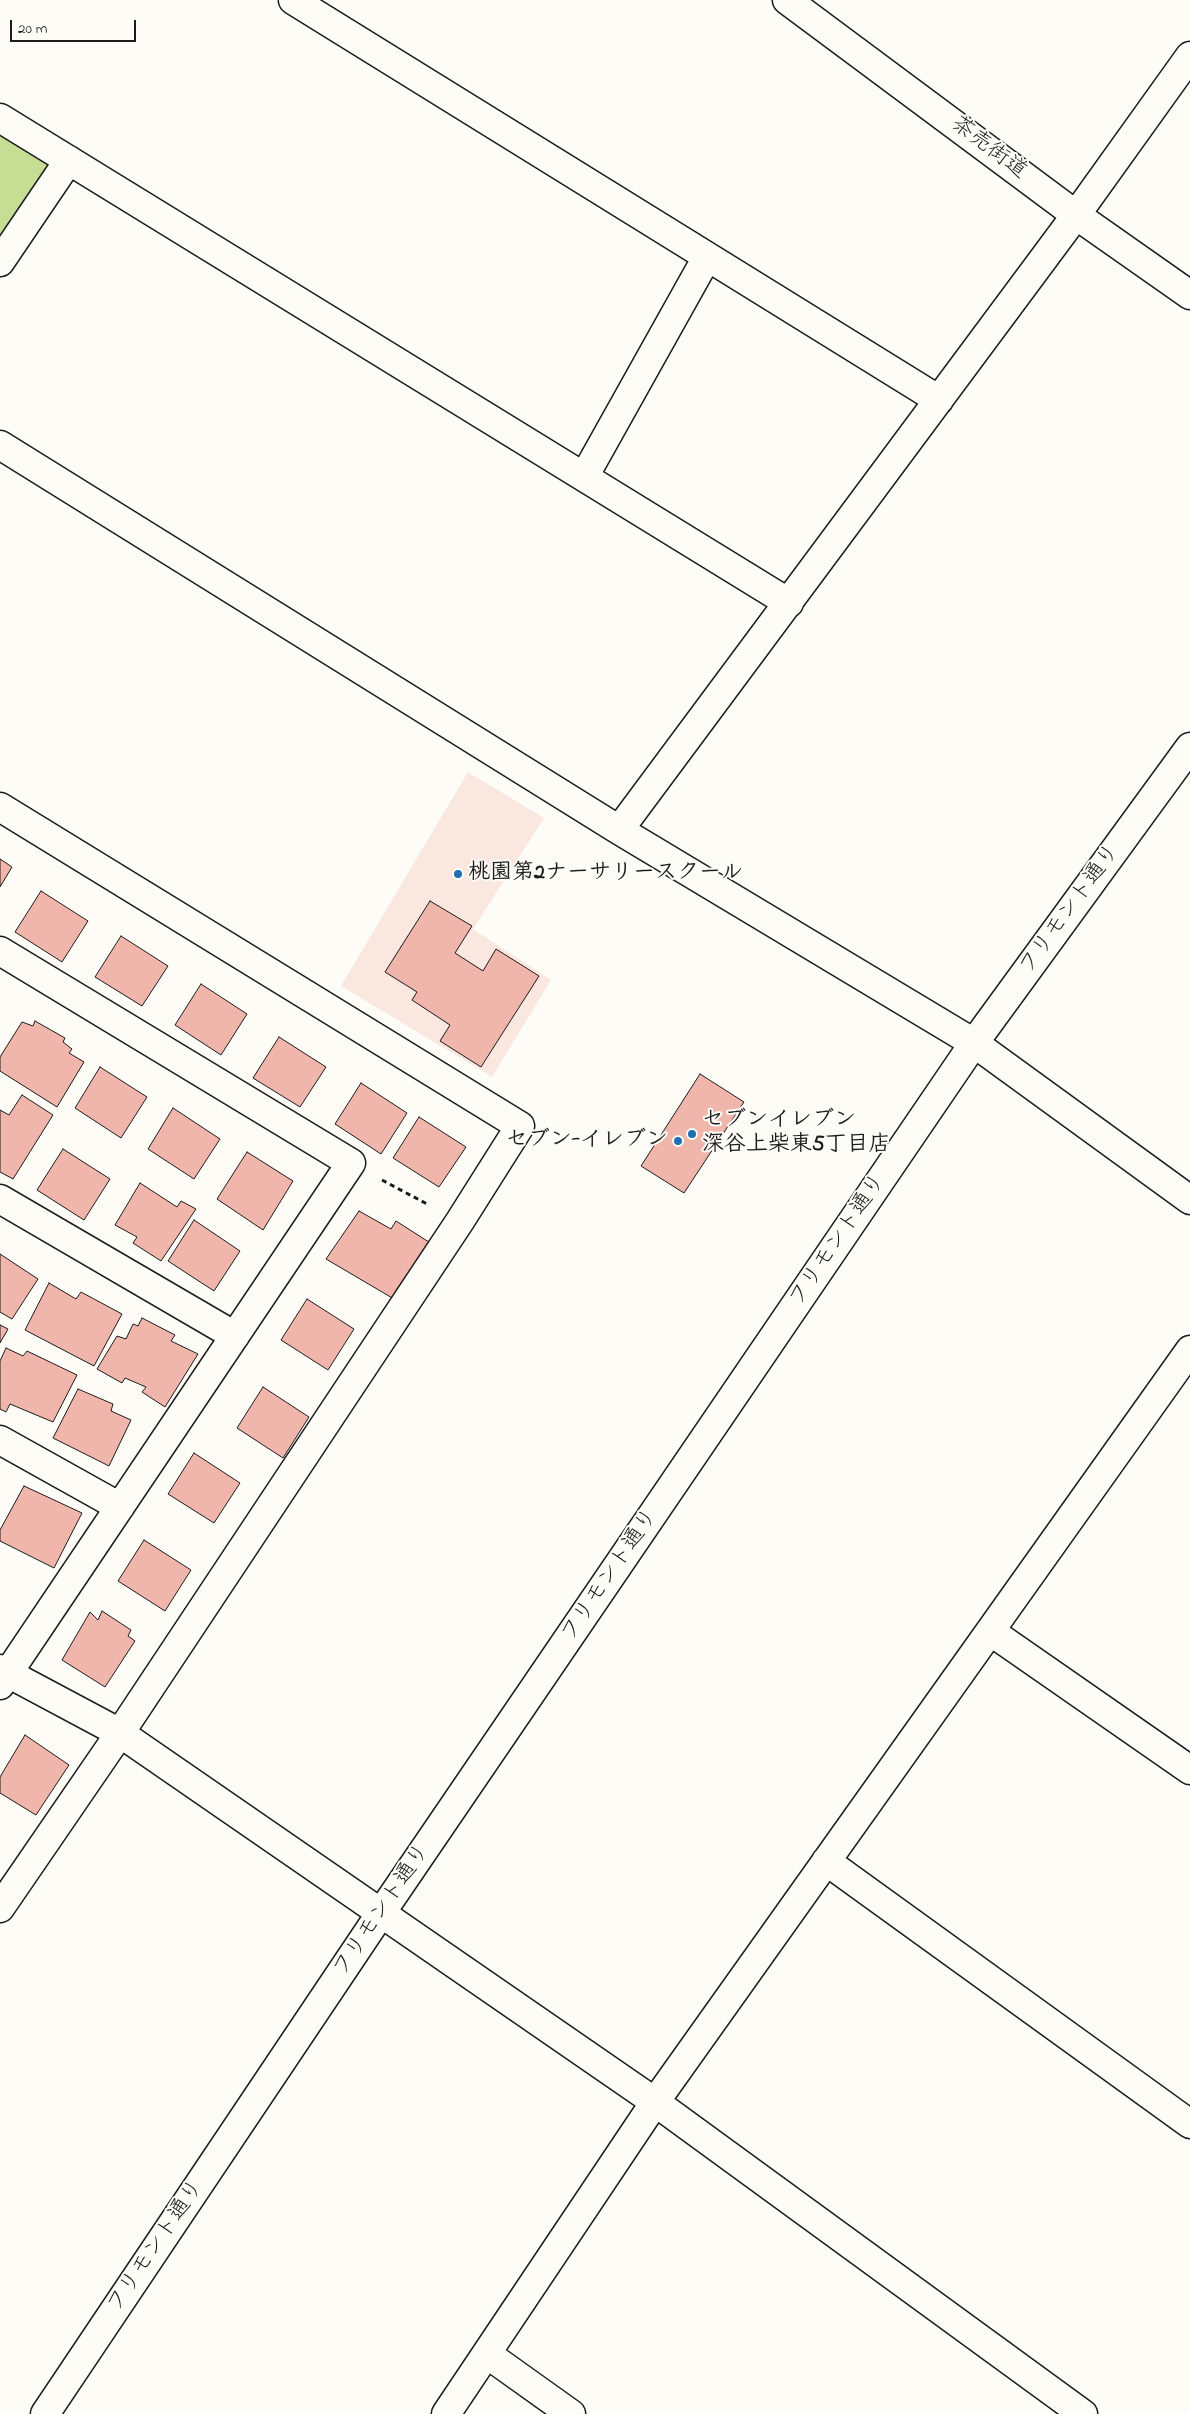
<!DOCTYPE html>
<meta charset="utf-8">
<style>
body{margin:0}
#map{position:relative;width:1190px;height:2414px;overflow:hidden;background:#fdfcf7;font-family:"Indie Flower",sans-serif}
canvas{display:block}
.scale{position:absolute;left:10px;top:20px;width:126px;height:22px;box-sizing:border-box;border:2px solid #1c1c1c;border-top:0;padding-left:6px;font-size:15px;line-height:18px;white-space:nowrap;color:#1c1c1c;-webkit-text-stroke:4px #fdfcf7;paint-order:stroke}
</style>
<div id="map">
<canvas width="1190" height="2414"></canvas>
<div class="scale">20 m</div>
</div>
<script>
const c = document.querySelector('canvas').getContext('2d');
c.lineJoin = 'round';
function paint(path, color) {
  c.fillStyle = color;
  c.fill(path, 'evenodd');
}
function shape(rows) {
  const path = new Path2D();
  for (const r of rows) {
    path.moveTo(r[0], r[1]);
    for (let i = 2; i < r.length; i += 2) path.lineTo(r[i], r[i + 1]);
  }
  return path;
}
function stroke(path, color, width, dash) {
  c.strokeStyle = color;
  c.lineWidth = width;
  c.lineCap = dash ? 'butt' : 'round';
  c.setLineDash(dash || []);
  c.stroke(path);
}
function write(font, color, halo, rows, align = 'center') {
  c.font = font + ' "Indie Flower","Klee One",sans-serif';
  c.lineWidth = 4;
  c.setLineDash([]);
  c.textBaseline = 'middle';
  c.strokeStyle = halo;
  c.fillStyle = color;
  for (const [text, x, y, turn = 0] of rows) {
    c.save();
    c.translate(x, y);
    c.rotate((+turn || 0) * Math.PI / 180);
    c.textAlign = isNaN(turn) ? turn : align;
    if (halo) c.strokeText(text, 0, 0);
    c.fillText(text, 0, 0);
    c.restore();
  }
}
const built = shape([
 [468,772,544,818,473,929,551,980,492,1077,341,986]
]);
const green = shape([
 [0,118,69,160,0,262]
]);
const building = shape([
 [0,859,12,867,0,887,0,859],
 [41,891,88,921,62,962,15,932,41,891],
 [430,901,472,926,455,953,483,971,496,949,539,976,481,1067,440,1041,450,1025,412,1000,417,992,385,972,430,901],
 [121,936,168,966,142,1006,95,977,121,936],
 [201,984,247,1014,221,1055,175,1025,201,984],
 [35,1021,65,1038,63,1042,72,1049,69,1053,84,1062,57,1107,0,1071,0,1057,22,1022,33,1026,35,1021],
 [279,1037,326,1067,300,1107,253,1078,279,1037],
 [100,1067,147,1097,121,1138,75,1108,100,1067],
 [700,1074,744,1102,684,1193,641,1166,700,1074],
 [361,1083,407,1113,381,1154,335,1124,361,1083],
 [22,1095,53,1115,13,1179,0,1172,0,1110,9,1115,22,1095],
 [173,1108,220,1139,194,1179,148,1149,173,1108],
 [419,1117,466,1147,439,1187,393,1158,419,1117],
 [63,1149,110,1179,84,1220,37,1190,63,1149],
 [247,1152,293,1181,263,1230,217,1199,247,1152],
 [140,1183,177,1207,181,1201,196,1209,161,1261,133,1243,137,1237,115,1225,140,1183],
 [359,1211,391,1229,396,1221,432,1244,394,1299,326,1259,359,1211],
 [194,1220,240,1251,214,1291,168,1261,194,1220],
 [0,1254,38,1279,12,1319,0,1312,0,1254],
 [49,1283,76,1299,81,1292,122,1314,94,1366,25,1330,49,1283],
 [307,1299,354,1329,328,1370,281,1340,307,1299],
 [142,1318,175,1335,171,1341,198,1354,165,1407,142,1392,146,1387,125,1378,122,1383,97,1369,117,1336,126,1339,133,1324,138,1326,142,1318],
 [0,1325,8,1329,0,1343,0,1325],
 [6,1348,23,1356,27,1351,77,1375,53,1422,10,1404,6,1412,0,1409,0,1361,6,1348],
 [263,1387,309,1417,283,1458,237,1428,263,1387],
 [78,1389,113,1404,111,1411,131,1420,109,1466,53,1438,78,1389],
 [194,1453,240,1483,214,1523,168,1494,194,1453],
 [24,1486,82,1513,54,1568,0,1541,0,1530,24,1486],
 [144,1540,191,1570,165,1611,118,1581,144,1540],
 [102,1611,131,1630,128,1636,135,1641,105,1687,62,1660,90,1612,98,1620,102,1611],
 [25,1735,69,1765,36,1815,0,1793,0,1777,25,1735]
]);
const path = shape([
 [382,1180,427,1204]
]);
const minor = shape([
 [293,0,939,400],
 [787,0,1076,215,1190,295],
 [0,118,789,603],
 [0,262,69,160],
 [0,445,619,830,974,1043,1190,1200],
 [584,477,707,257],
 [0,807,520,1126,460,1221,120,1733,0,1908],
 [619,830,1076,215,1190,56],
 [0,951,351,1163,0,1685],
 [0,1199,235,1336],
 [0,1440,120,1507],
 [990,1631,1190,1770],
 [0,1669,120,1733,655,2102,1083,2414],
 [826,1861,1190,2124],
 [487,2354,571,2414],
 [45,2414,381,1913,974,1043,1190,747],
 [446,2414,655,2102,1190,1350]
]);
const markers = [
 [458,874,5,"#1f6fb2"],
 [692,1134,5,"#1f6fb2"],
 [678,1141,5,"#1f6fb2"]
];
const streetNames = [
 ["茶売街道",988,149,37],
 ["フリモント通り",1071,910,-54],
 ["フリモント通り",839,1241,-56],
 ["フリモント通り",611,1576,-56],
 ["フリモント通り",383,1911,-56],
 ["フリモント通り",157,2247,-56]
];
const poiNames = [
 ["桃園第2ナーサリースクール",468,874],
 ["セブンイレブン",702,1121],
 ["深谷上柴東5丁目店",702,1146],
 ["セブン-イレブン",668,1141,"right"]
];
paint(built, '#f9e7e0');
paint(green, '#c5de94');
paint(building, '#f0b5ab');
stroke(building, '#1c1c1c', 1);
stroke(minor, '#1c1c1c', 31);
stroke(path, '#1c1c1c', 3, [5, 4]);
stroke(minor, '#fdfcf7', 28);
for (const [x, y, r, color] of markers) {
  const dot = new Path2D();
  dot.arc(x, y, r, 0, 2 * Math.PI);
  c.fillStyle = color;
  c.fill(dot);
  stroke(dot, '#fdfcf7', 2);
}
write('22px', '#1c1c1c', '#fdfcf7', streetNames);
write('bold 22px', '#1c1c1c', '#fdfcf7', poiNames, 'left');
</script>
